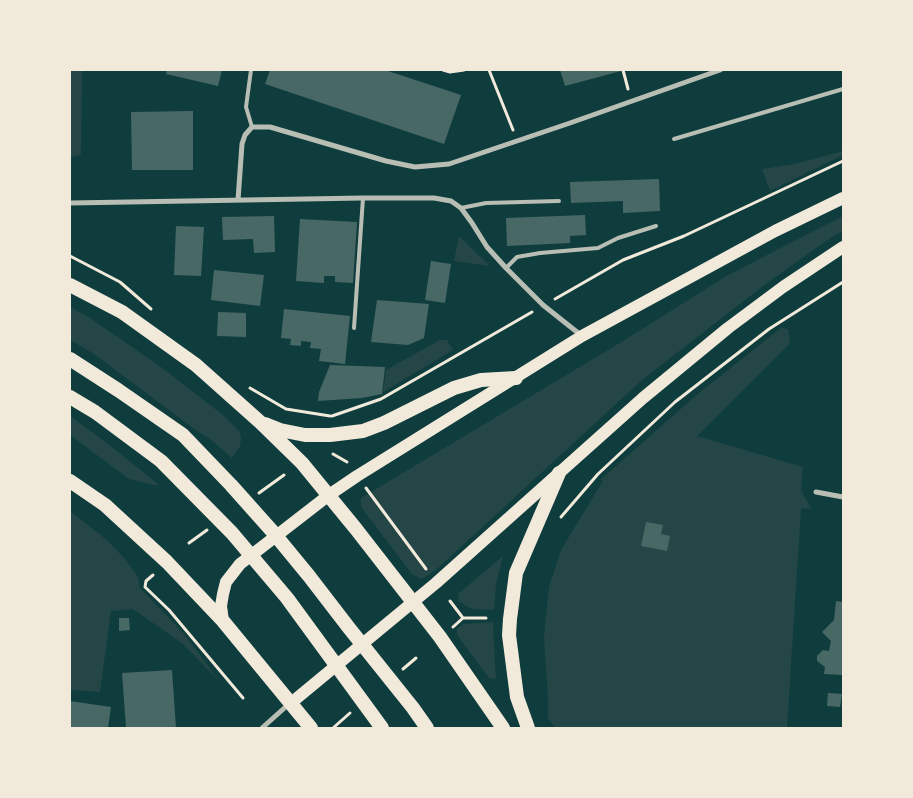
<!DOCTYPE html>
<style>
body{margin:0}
#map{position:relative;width:913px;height:798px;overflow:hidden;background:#0f3d3e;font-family:Barlow,sans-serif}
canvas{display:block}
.frame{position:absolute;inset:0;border:71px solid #f1e9da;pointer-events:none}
</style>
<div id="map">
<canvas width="913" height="798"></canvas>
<div class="frame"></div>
</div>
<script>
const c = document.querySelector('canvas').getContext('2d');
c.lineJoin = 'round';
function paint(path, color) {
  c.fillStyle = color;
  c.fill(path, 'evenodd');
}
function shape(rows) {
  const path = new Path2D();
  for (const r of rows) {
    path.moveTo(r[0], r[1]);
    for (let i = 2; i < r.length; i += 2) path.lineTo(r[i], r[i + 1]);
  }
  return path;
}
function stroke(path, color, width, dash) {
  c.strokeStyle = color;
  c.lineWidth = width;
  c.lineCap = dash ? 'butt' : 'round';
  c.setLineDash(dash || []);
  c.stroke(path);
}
const green = shape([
 [70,70,82,70,81,154,70,158],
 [843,151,843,155,770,191,762,169,794,164],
 [843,216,843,231,832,237,767,283,642,380,437,569,422,579,412,574,361,507,361,498,618,344,728,275],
 [459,236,490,266,454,261],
 [70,307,90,318,161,367,223,415,240,432,241,439,240,446,232,458,211,440,193,428,94,354,70,340],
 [781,328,788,329,790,343,697,436,803,467,801,490,811,509,801,508,787,728,556,728,548,719,548,701,544,635,549,587,562,548,603,481,600,480,700,392],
 [440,340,447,340,453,350,383,392,386,370],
 [70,416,107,443,159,485,154,485,129,479,70,435],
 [70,511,107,540,125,559,138,577,140,588,184,634,221,683,183,644,133,609,111,611,100,692,70,690],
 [503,556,496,585,494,610,474,609,466,606,459,601,458,594],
 [493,622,494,645,496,679,489,678,457,635,457,629,463,624]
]);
const building = shape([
 [167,70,222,70,218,86,166,74],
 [270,70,385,70,461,95,444,144,265,84],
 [560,70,621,70,621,71,565,86],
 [193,111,193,170,132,170,131,112],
 [659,179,660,211,623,213,623,201,571,203,570,182],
 [585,215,586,235,570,236,570,243,507,246,506,218],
 [274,216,275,252,254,253,253,239,223,240,222,217],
 [300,219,357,222,353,283,335,282,335,276,324,276,324,283,296,281],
 [176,226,204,227,201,276,174,275],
 [431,261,451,264,445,303,425,300],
 [214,270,264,275,260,306,211,300],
 [377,300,429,304,424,338,408,345,371,342],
 [284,309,350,316,345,364,319,361,321,349,310,348,311,342,301,341,301,346,290,345,291,339,281,338],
 [218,312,246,313,246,337,217,336],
 [330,365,385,367,382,394,362,398,318,401,319,392],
 [646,522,663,525,661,534,670,536,667,551,641,546],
 [836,601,843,602,842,675,824,674,825,667,817,661,817,656,823,650,829,651,831,641,822,632,834,620],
 [119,618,129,618,130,630,119,631],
 [172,670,176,728,126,728,122,673],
 [828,693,842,694,840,707,827,706],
 [70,701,111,707,108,728,70,728]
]);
const path = shape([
 [443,70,450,72,464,70],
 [489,70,513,130],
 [623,70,628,89],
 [70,256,120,282,151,309],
 [555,299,623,260,684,236,843,161],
 [250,388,286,409,330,416],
 [332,416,381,399,532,312],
 [333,454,347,462],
 [366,488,426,569],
 [259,493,284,475],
 [561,517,598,474,675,402,769,329,843,282],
 [189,543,207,530],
 [153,575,146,581,145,587,169,610,243,698],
 [450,601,463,618],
 [453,627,463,618,486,618],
 [403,669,416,658],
 [333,728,350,713]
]);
const service = shape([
 [251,70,246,107,252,127],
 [674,139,843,89],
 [461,208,486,203,559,201],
 [506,268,517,257,540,253,598,248,618,238,656,226],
 [354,328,363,198]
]);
const minor = shape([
 [238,200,242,144,245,135,252,127,270,127,386,161,415,167,449,164,570,123,720,70],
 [70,203,363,198,434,198,451,201,461,208,472,223,487,247,506,268,543,305,582,336],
 [816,492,843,497],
 [262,728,290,703]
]);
const primary = shape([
 [223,621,221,606,223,594,226,582,240,564,329,495,357,476,582,336,775,231,843,198],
 [291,703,436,583,643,398,728,328,783,287,843,247]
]);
const trunk = shape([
 [70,285,122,312,196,365,260,422,302,463,356,529,440,637,503,728],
 [70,359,118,390,183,435,231,485,272,531,309,576,349,628,413,708,427,728],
 [70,397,95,412,161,461,232,533,287,598,382,728],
 [265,424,280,430,305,435,330,435,363,431,384,423,454,388,481,380,516,378],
 [70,481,105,505,167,562,223,621,311,728],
 [528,728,517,697,509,635,510,619,516,573,559,473]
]);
paint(green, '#244646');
paint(building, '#486865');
stroke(path, '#f1e9da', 3);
stroke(service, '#b8beb3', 4);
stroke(minor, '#b8beb3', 5);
stroke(primary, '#f1e9da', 12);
stroke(trunk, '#f1e9da', 14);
</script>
